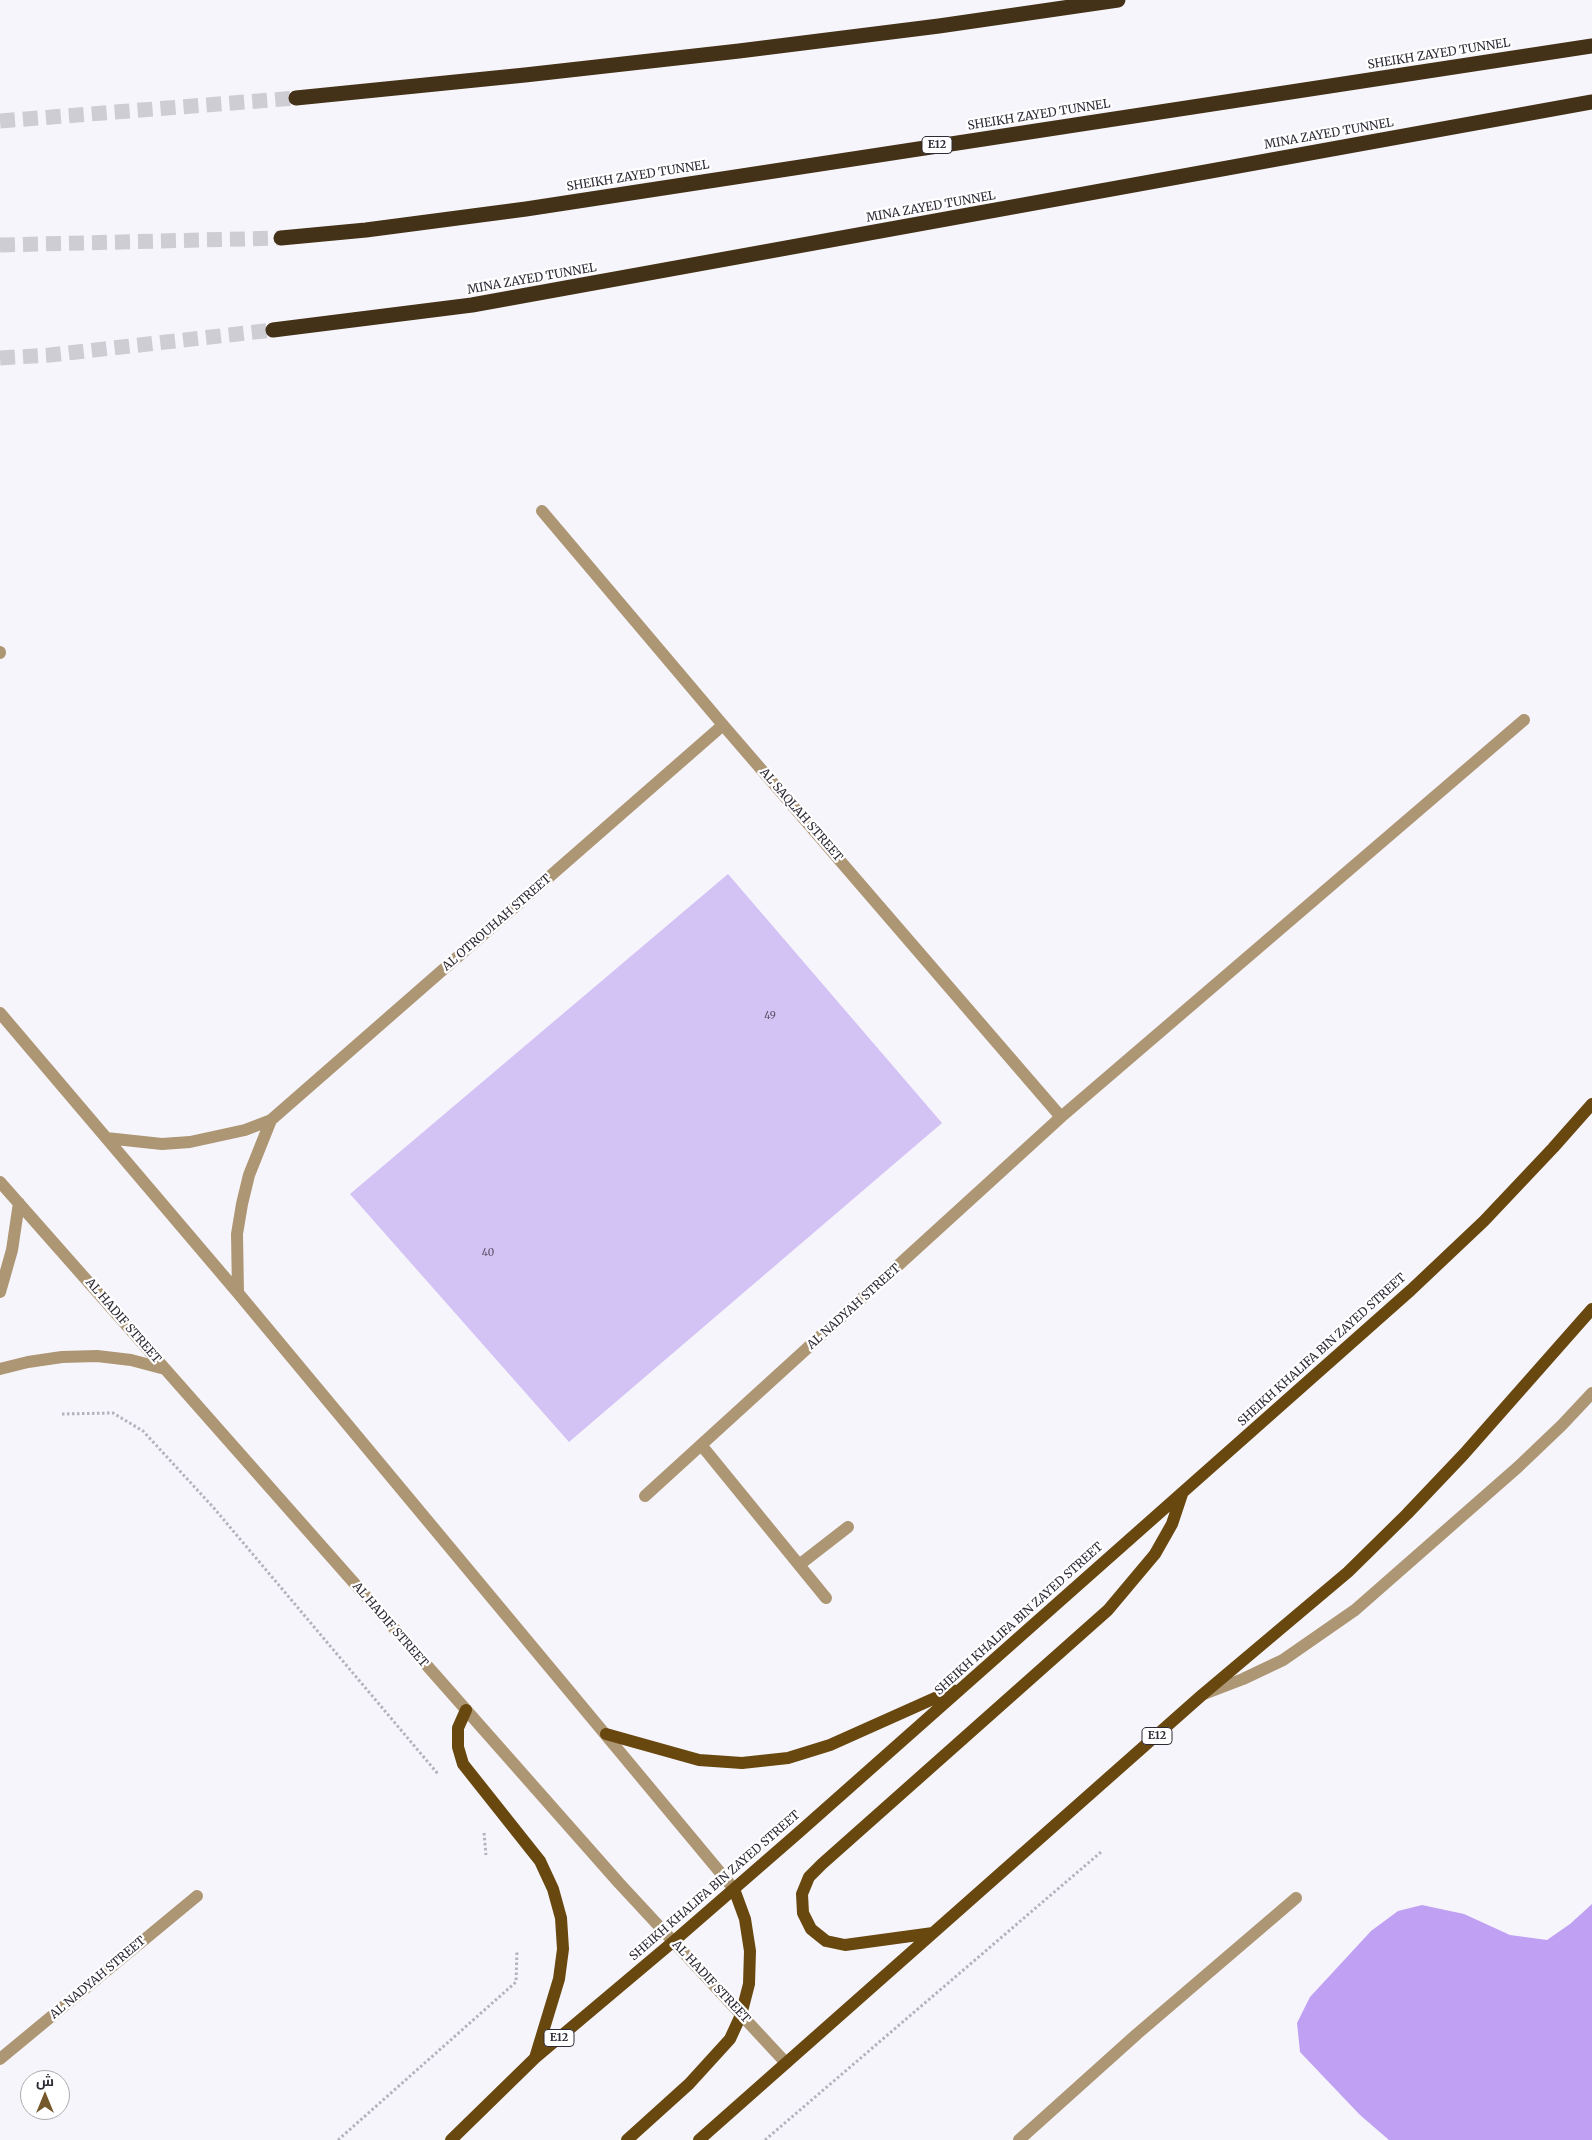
<!DOCTYPE html>
<meta charset="utf-8">
<style>
body{margin:0}
#map{position:relative;width:1592px;height:2140px;overflow:hidden;background:#f7f5fc;font-family:Merriweather,Cairo,serif}
canvas{display:block}
.north{position:absolute;left:20px;top:2070px;width:50px;height:50px;box-sizing:border-box;background:#fff;border:1px solid #acaaaf;border-radius:50%;rotate:0deg;font-size:14px;font-weight:700;line-height:20px;text-align:center;color:#2f2b36}
.north::after{content:'';display:block;margin:auto;width:18px;height:22px;background:#75582b;clip-path:polygon(50% 0,100% 100%,50% 72%,0 100%)}
</style>
<div id="map">
<canvas width="1592" height="2140"></canvas>
<div class="north">ش</div>
</div>
<script>
const c = document.querySelector('canvas').getContext('2d');
c.lineJoin = 'round';
function paint(path, color) {
  c.fillStyle = color;
  c.fill(path, 'evenodd');
}
function shape(rows) {
  const path = new Path2D();
  for (const r of rows) {
    path.moveTo(r[0], r[1]);
    for (let i = 2; i < r.length; i += 2) path.lineTo(r[i], r[i + 1]);
  }
  return path;
}
function stroke(path, color, width, dash) {
  c.strokeStyle = color;
  c.lineWidth = width;
  c.lineCap = dash ? 'butt' : 'round';
  c.setLineDash(dash || []);
  c.stroke(path);
}
function write(font, color, halo, rows, align = 'center') {
  c.font = font + ' Merriweather,serif';
  c.lineWidth = 4.5;
  c.setLineDash([]);
  c.textBaseline = 'middle';
  c.strokeStyle = halo;
  c.fillStyle = color;
  for (const [text, x, y, turn = 0] of rows) {
    c.save();
    c.translate(x, y);
    c.rotate((+turn || 0) * Math.PI / 180);
    c.textAlign = isNaN(turn) ? turn : align;
    if (halo) c.strokeText(text, 0, 0);
    c.fillText(text, 0, 0);
    c.restore();
  }
}
const water = shape([
 [1592,1904,1592,2140,1389,2140,1360,2115,1300,2052,1297,2023,1310,1997,1371,1931,1398,1911,1422,1905,1464,1914,1510,1935,1547,1940,1570,1924]
]);
const building = shape([
 [728,874,942,1123,569,1442,350,1194]
]);
const highwayTunnel = shape([
 [0,121,296,98],
 [0,245,281,238],
 [0,358,50,355,273,330]
]);
const path = shape([
 [62,1414,113,1413,143,1431,213,1507,438,1774],
 [484,1833,486,1855],
 [338,2140,516,1982,517,1951],
 [765,2140,1101,1852]
]);
const minor = shape([
 [542,511,723,725,1061,1117],
 [0,652,0,653],
 [0,1013,238,1293,734,1889],
 [106,1138,162,1144,190,1142,245,1130,271,1120,723,725],
 [0,1182,619,1883,786,2063],
 [0,1292,12,1250,19,1203],
 [238,1293,237,1234,242,1204,249,1175,271,1120],
 [0,1369,28,1362,62,1357,97,1356,131,1360,165,1369],
 [702,1446,826,1598],
 [645,1496,1061,1117,1524,720],
 [799,1565,848,1527],
 [1204,1694,1243,1679,1283,1660,1355,1610,1518,1467,1562,1425,1592,1393],
 [0,2059,197,1896],
 [1019,2140,1137,2034,1296,1898]
]);
const major = shape([
 [466,1710,458,1728,458,1747,463,1764,540,1861,553,1889,561,1918,563,1949,559,1979,535,2058],
 [606,1734,699,1760,742,1763,788,1758,830,1745,953,1690],
 [933,1933,845,1945,826,1941,811,1929,803,1913,802,1894,809,1877,822,1864,1108,1610,1155,1554,1172,1524,1182,1494],
 [451,2140,535,2058,674,1941,797,1834,1411,1290,1484,1221,1553,1148,1592,1104],
 [627,2140,689,2084,730,2039,741,2015,749,1984,750,1951,745,1919,734,1889],
 [699,2140,1202,1695,1348,1572,1407,1514,1464,1454,1592,1309]
]);
const highway = shape([
 [296,98,525,75,739,51,939,26,1118,0],
 [281,238,366,230,526,209,1592,46],
 [273,330,472,305,1592,102]
]);
const numberNames = [
 ["49",770,1016],
 ["40",488,1253]
];
const shields = [
 [937,145,30],
 [1157,1736,30],
 [559,2038,30]
];
const shieldNames = [
 ["E12",937,145],
 ["E12",1157,1736],
 ["E12",559,2038]
];
const streetNames = [
 ["SHEIKH ZAYED TUNNEL",1439,54,-9],
 ["SHEIKH ZAYED TUNNEL",1039,115,-9],
 ["MINA ZAYED TUNNEL",1329,134,-10],
 ["SHEIKH ZAYED TUNNEL",638,176,-9],
 ["MINA ZAYED TUNNEL",931,207,-10],
 ["MINA ZAYED TUNNEL",532,279,-10],
 ["AL SAQLAH STREET",801,815,49],
 ["AL OTROUHAH STREET",497,923,-41],
 ["AL NADYAH STREET",854,1307,-42],
 ["AL HADIF STREET",123,1321,49],
 ["SHEIKH KHALIFA BIN ZAYED STREET",1322,1350,-42],
 ["SHEIKH KHALIFA BIN ZAYED STREET",1019,1619,-42],
 ["AL HADIF STREET",390,1625,49],
 ["SHEIKH KHALIFA BIN ZAYED STREET",715,1886,-41],
 ["AL NADYAH STREET",98,1978,-40],
 ["AL HADIF STREET",711,1982,47]
];
paint(water, '#bfa0f3');
paint(building, '#d3c2f4');
stroke(highwayTunnel, '#cfcdd4', 15, [15, 8]);
stroke(path, '#b4b2ba', 3, [2.5, 2.5]);
stroke(minor, '#ad9674', 12);
stroke(major, '#68480f', 12);
stroke(highway, '#433217', 15);
write('10px', '#585166', null, numberNames);
for (const [x, y, w] of shields) {
  const box = new Path2D();
  box.roundRect(x - w / 2, y - 8.5, w, 17, 4);
  c.fillStyle = '#fff';
  c.fill(box);
  stroke(box, '#2f2b36', 1);
}
write('bold 11px', '#2f2b36', null, shieldNames);
write('12px', '#2f2b36', '#fff', streetNames);
</script>
